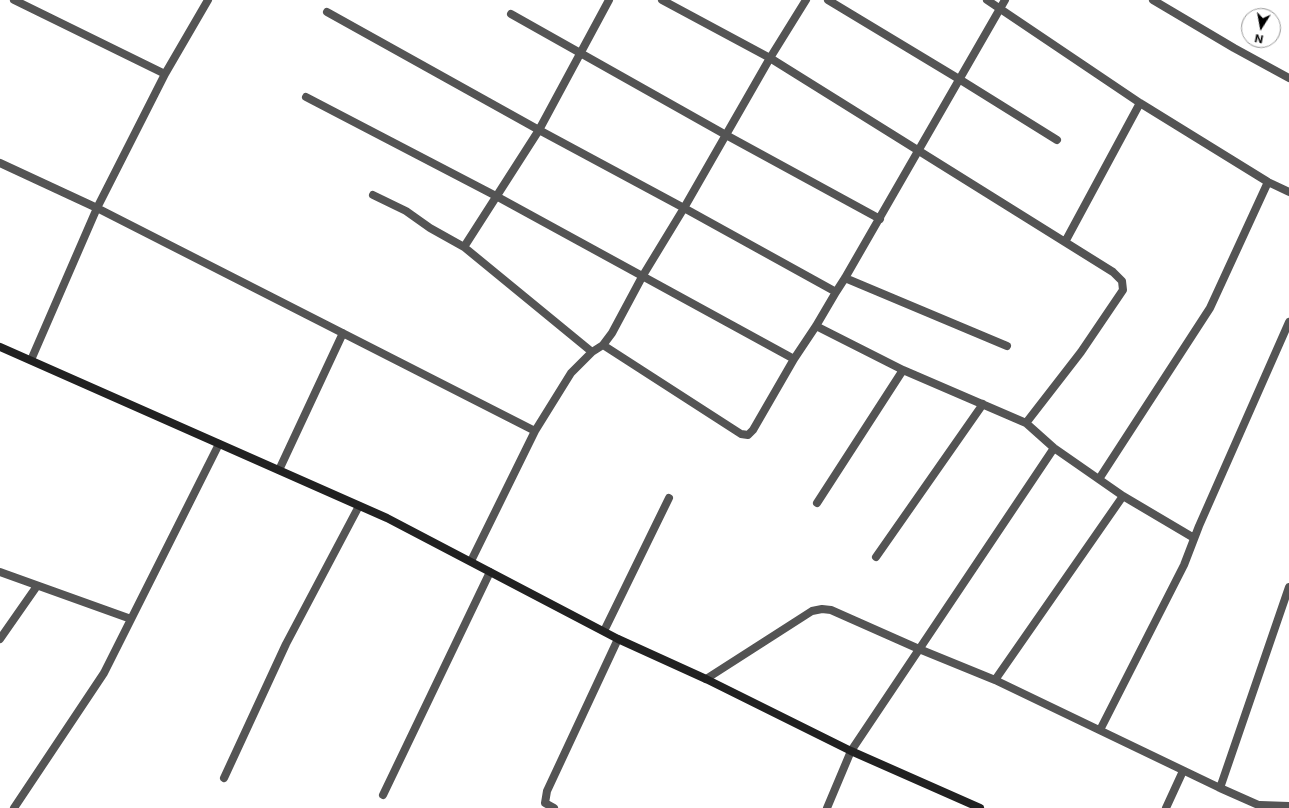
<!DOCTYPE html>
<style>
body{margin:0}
#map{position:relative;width:1289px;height:808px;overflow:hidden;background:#fff;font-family:Inter,sans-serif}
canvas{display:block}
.north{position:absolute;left:1241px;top:8px;width:40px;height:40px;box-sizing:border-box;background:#fff;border:1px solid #999;border-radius:50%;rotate:191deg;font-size:11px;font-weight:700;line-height:16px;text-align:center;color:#000}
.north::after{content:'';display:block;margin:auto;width:14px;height:18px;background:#000;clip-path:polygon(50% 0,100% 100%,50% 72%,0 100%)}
</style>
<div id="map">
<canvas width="1289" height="808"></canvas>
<div class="north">N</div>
</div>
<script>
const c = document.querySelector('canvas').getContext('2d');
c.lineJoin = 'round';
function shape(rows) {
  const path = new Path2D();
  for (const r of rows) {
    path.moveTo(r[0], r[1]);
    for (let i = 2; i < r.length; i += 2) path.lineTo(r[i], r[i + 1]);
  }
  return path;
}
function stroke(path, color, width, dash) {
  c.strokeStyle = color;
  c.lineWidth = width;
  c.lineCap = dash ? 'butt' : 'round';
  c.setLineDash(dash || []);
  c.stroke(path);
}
const lane = shape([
 [604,631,669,498]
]);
const street = shape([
 [14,0,165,74,97,208,535,431],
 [662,0,770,58,1113,272,1122,281,1123,290,1081,352,1026,423],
 [828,0,959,79,1057,140],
 [987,0,1140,103,1268,182,1289,192],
 [1153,0,1234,48,1289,78],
 [327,12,539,130,684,208,836,292],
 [511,14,726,135,880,219],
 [165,74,208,0],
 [306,97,496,196,794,359],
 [0,163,97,208,31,360],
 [373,195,406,211,430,228,464,247,592,352],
 [1065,242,1140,103],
 [464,247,539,130,609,0],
 [845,278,1007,346],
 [816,326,903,370,1026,423,1054,448,1123,496,1194,538],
 [603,345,741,434,748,435,753,430,794,359,816,326,836,292,845,278,1005,0],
 [279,470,343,333],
 [1099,479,1210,308,1268,182],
 [817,503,903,370],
 [876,557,983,404],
 [471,561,535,431,571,373,592,352,603,345,612,333,642,277,684,208,770,58,806,0],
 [0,572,131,619],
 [0,639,37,586],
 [706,679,812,611,822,609,831,610,919,649,995,680,1220,788,1265,808],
 [995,680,1123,496],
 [1100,730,1184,565,1199,526,1289,322],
 [224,778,286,644,359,506],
 [1220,788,1289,587],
 [383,795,490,572],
 [1260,805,1289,806],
 [14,808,104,673,219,444],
 [554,808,545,803,547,791,618,639],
 [827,808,851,751,1054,448],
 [1166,808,1183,771]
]);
const secondary = shape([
 [0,347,387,518,618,639,706,679,851,751,980,808]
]);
stroke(lane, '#545454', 8);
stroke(street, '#545454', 8);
stroke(secondary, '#212121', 8);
</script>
